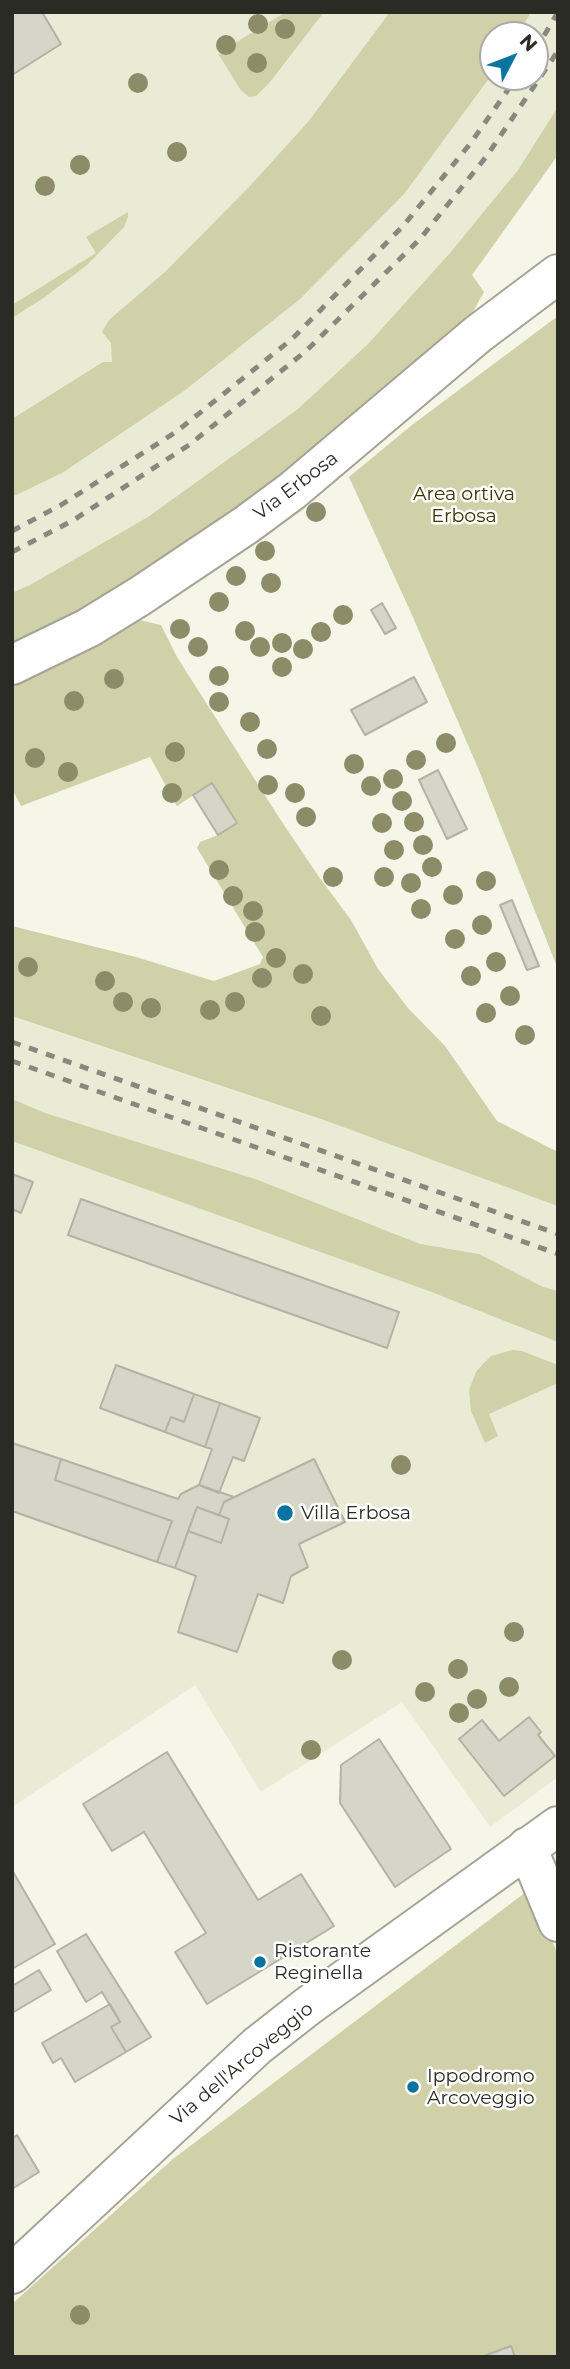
<!DOCTYPE html>
<style>
body{margin:0}
#map{position:relative;width:570px;height:2369px;overflow:hidden;background:#f5f6e8;font-family:Montserrat,sans-serif}
canvas{display:block}
.frame{position:absolute;inset:0;border:14px solid #2b2b26;pointer-events:none}
.north{position:absolute;left:479px;top:21px;width:70px;height:70px;box-sizing:border-box;background:#fff;border:2px solid #aaaaa8;border-radius:50%;rotate:48deg;font-size:19px;font-weight:700;line-height:28px;text-align:center;color:#2b2b26}
.north::after{content:'';display:block;margin:auto;width:24px;height:32px;background:#08749f;clip-path:polygon(50% 0,100% 100%,50% 72%,0 100%)}
</style>
<div id="map">
<canvas width="570" height="2369"></canvas>
<div class="frame"></div>
<div class="north">N</div>
</div>
<script>
const c = document.querySelector('canvas').getContext('2d');
c.lineJoin = 'round';
function paint(path, color) {
  c.fillStyle = color;
  c.fill(path, 'evenodd');
}
function shape(rows) {
  const path = new Path2D();
  for (const r of rows) {
    path.moveTo(r[0], r[1]);
    for (let i = 2; i < r.length; i += 2) path.lineTo(r[i], r[i + 1]);
  }
  return path;
}
function stroke(path, color, width, dash) {
  c.strokeStyle = color;
  c.lineWidth = width;
  c.lineCap = dash ? 'butt' : 'round';
  c.setLineDash(dash || []);
  c.stroke(path);
}
function write(font, color, halo, rows, align = 'center') {
  c.font = font + ' Montserrat,sans-serif';
  c.lineWidth = 5;
  c.setLineDash([]);
  c.textBaseline = 'middle';
  c.strokeStyle = halo;
  c.fillStyle = color;
  for (const [text, x, y, turn = 0] of rows) {
    c.save();
    c.translate(x, y);
    c.rotate((+turn || 0) * Math.PI / 180);
    c.textAlign = isNaN(turn) ? turn : align;
    if (halo) c.strokeText(text, 0, 0);
    c.fillText(text, 0, 0);
    c.restore();
  }
}
const built = shape([
 [12,12,558,12,558,155,472,275,484,292,12,643],
 [493,35,535,35,535,77,493,77],
 [12,981,558,1152,558,1777,490,1827,402,1702,261,1792,195,1685,12,1807]
]);
const green = shape([
 [286,12,324,12,270,82,256,96,249,97,240,89,219,55,220,52],
 [390,12,531,12,518,35,493,35,493,73,404,194,300,299,184,391,62,473,12,497,12,419,103,362,112,362,111,343,102,332,109,320,166,271,250,186,308,122],
 [558,107,558,155,472,275,484,292,466,324,337,439,184,554,45,628,12,643,12,593,30,585,148,517,298,409,368,344,450,253,518,170],
 [128,212,128,217,124,227,87,265,45,297,12,318,12,305,96,253,86,237],
 [558,316,558,969,480,773,412,615,349,477,412,425],
 [139,620,161,625,177,657,280,819,319,877,351,920,378,969,408,1008,445,1046,497,1121,558,1152,558,1206,324,1120,12,1016,12,926,136,957,214,981,260,964,263,957,197,848,200,842,218,835,237,823,212,783,177,806,150,757,21,806,12,789,12,687,80,654],
 [12,1099,45,1113,258,1180,420,1244,479,1254,543,1287,558,1291,558,1342,429,1291,12,1141],
 [512,1350,522,1351,558,1365,558,1383,489,1414,498,1436,485,1443,471,1411,469,1390,476,1372,483,1364,491,1356],
 [530,1889,558,1955,558,2357,12,2357,12,2304,173,2159]
]);
const building = shape([
 [12,12,42,12,61,44,12,75,12,12],
 [382,603,396,628,385,634,371,610,382,603],
 [414,677,427,702,365,735,351,710,414,677],
 [438,770,467,829,447,839,419,780,438,770],
 [212,783,237,823,218,835,193,795,212,783],
 [512,900,539,966,527,970,500,905,512,900],
 [12,1174,33,1182,21,1213,12,1209,12,1174],
 [81,1199,399,1312,387,1348,68,1235,81,1199],
 [116,1365,194,1394,184,1422,171,1417,165,1432,100,1408,116,1365],
 [194,1394,220,1403,205,1447,165,1432,171,1417,184,1422,194,1394],
 [220,1403,260,1418,244,1461,233,1457,219,1493,199,1485,212,1449,205,1447,220,1403],
 [12,1443,61,1459,55,1480,172,1521,157,1562,12,1511,12,1443],
 [61,1459,178,1499,181,1494,199,1485,234,1497,224,1502,219,1515,197,1507,175,1568,157,1562,172,1521,55,1480,61,1459],
 [314,1459,345,1522,299,1544,308,1567,291,1576,283,1603,258,1594,237,1652,178,1632,196,1576,175,1568,188,1531,221,1543,229,1519,219,1515,224,1502,314,1459],
 [197,1507,229,1519,221,1543,188,1531,197,1507],
 [529,1717,541,1732,538,1735,555,1756,504,1796,459,1739,482,1720,499,1741,529,1717],
 [379,1739,451,1849,395,1887,340,1803,341,1765,379,1739],
 [167,1752,258,1900,301,1874,334,1926,207,2004,175,1952,206,1933,144,1832,112,1851,83,1804,167,1752],
 [12,1870,55,1944,12,1969,12,1870],
 [86,1934,151,2037,126,2052,111,2027,120,2022,102,1992,86,2002,57,1951,86,1934],
 [39,1970,51,1990,12,2013,12,1986,39,1970],
 [110,2004,120,2022,111,2027,126,2052,75,2082,61,2058,53,2063,42,2043,110,2004],
 [17,2135,39,2172,12,2189,12,2139,17,2135],
 [511,2346,515,2357,481,2357,511,2346]
]);
const minor = shape([
 [12,665,88,628,140,596,246,525,292,491,478,334,558,274],
 [527,1847,558,1922],
 [12,2274,257,2046,308,2006,558,1826]
]);
const rail = shape([
 [535,51,558,12],
 [12,531,61,505,176,432,292,339,403,226,470,144,517,77],
 [12,552,72,521,189,445,306,351,420,239,486,157,558,51],
 [12,1042,558,1234],
 [12,1061,558,1254]
]);
const trees = [
 [258,24],
 [285,29],
 [226,45],
 [257,63],
 [138,83],
 [177,152],
 [80,165],
 [45,186],
 [316,512],
 [265,551],
 [236,576],
 [271,583],
 [219,602],
 [343,615],
 [180,629],
 [245,631],
 [321,632],
 [282,643],
 [198,647],
 [260,647],
 [303,649],
 [282,667],
 [219,676],
 [114,679],
 [74,701],
 [219,702],
 [250,722],
 [446,743],
 [267,749],
 [175,752],
 [35,758],
 [416,760],
 [354,764],
 [68,772],
 [393,779],
 [268,785],
 [371,786],
 [172,793],
 [295,793],
 [402,801],
 [306,817],
 [414,822],
 [382,823],
 [423,845],
 [394,850],
 [432,867],
 [219,870],
 [333,877],
 [384,877],
 [486,881],
 [411,883],
 [453,895],
 [233,896],
 [421,909],
 [253,911],
 [482,925],
 [255,932],
 [455,939],
 [276,958],
 [496,962],
 [28,967],
 [303,974],
 [471,976],
 [262,978],
 [105,981],
 [510,996],
 [123,1002],
 [235,1002],
 [151,1008],
 [210,1010],
 [486,1013],
 [321,1016],
 [525,1035],
 [401,1465],
 [514,1632],
 [342,1660],
 [458,1669],
 [509,1687],
 [425,1692],
 [477,1699],
 [459,1713],
 [311,1750],
 [80,2315]
];
const markers = [
 [285,1513,9,"#08749f"],
 [260,1962,7,"#08749f"],
 [413,2087,7,"#08749f"]
];
const streetNames = [
 ["Via Erbosa",296,486,-37],
 ["Via dell'Arcoveggio",242,2064,-40]
];
const parkNames = [
 ["Area ortiva",464,494],
 ["Erbosa",464,516]
];
const poiNames = [
 ["Villa Erbosa",301,1513],
 ["Ristorante",274,1951],
 ["Reginella",274,1973],
 ["Ippodromo",427,2076],
 ["Arcoveggio",427,2098]
];
paint(built, '#eaebd5');
paint(green, '#d0d0a9');
paint(building, '#d5d6c8');
stroke(building, '#b2b2a5', 2);
stroke(minor, '#a3a396', 42);
stroke(minor, '#fff', 38);
stroke(rail, '#88887f', 5, [9, 9]);
c.fillStyle = '#8c8c69';
for (const [x, y] of trees) {
  c.beginPath();
  c.arc(x, y, 10, 0, 2 * Math.PI);
  c.fill();
}
for (const [x, y, r, color] of markers) {
  const dot = new Path2D();
  dot.arc(x, y, r, 0, 2 * Math.PI);
  c.fillStyle = color;
  c.fill(dot);
  stroke(dot, '#fff', 2.5);
}
write('19px', '#2b2b26', '#fff', streetNames);
write('19px', '#373501', '#fff', parkNames);
write('19px', '#2b2b26', '#fff', poiNames, 'left');
</script>
